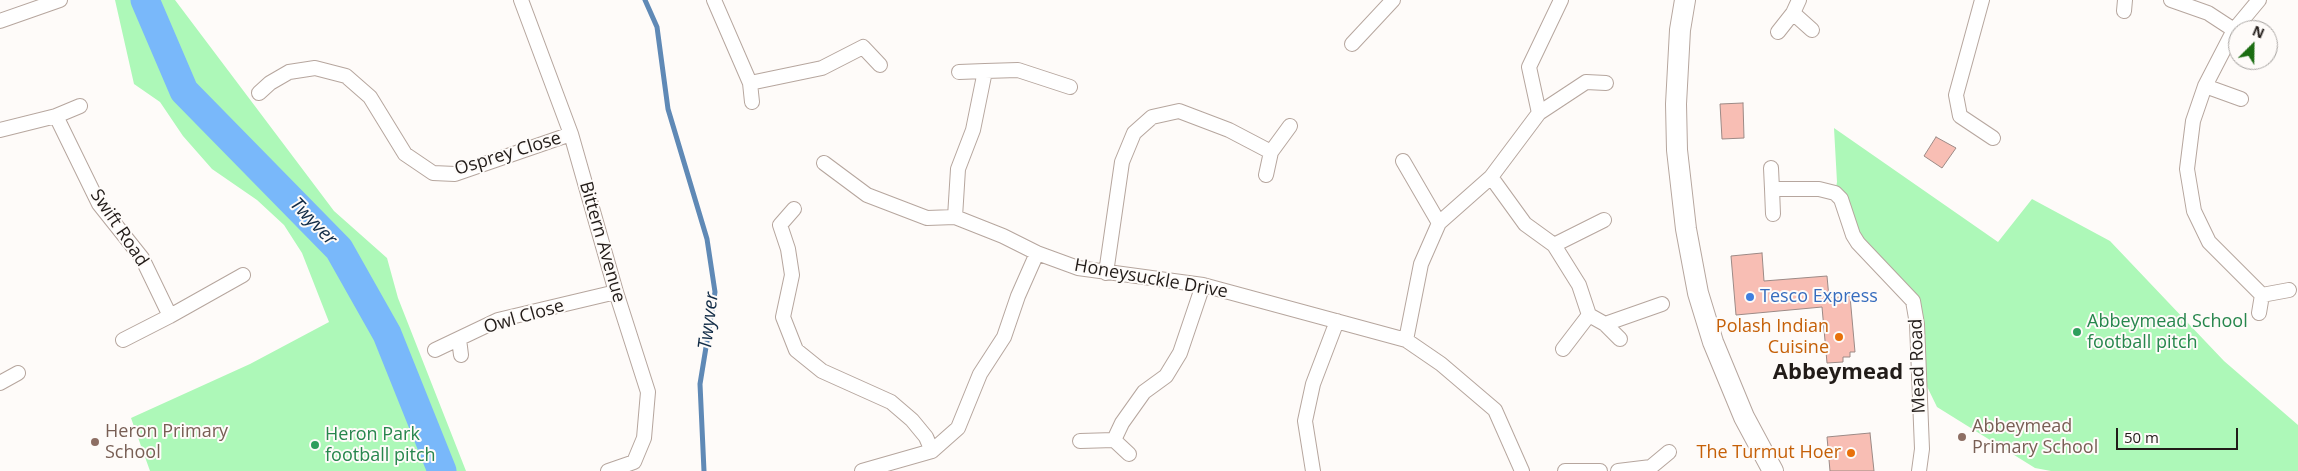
<!DOCTYPE html>
<style>
body{margin:0}
#map{position:relative;width:2298px;height:471px;overflow:hidden;background:#fefbf9;font-family:"Open Sans",sans-serif}
canvas{display:block}
.north{position:absolute;left:2228px;top:20px;width:50px;height:50px;box-sizing:border-box;background:#fefbf9;border:1px solid #a6a29f;border-radius:50%;rotate:23deg;font-size:14px;font-weight:700;line-height:20px;text-align:center;color:#221c19}
.north::after{content:'';display:block;margin:auto;width:18px;height:22px;background:#1b6d12;clip-path:polygon(50% 0,100% 100%,50% 72%,0 100%)}
.scale{position:absolute;left:2116px;top:428px;width:122px;height:22px;box-sizing:border-box;border:2px solid #221c19;border-top:0;padding-left:6px;font-size:15px;line-height:18px;white-space:nowrap;color:#221c19;-webkit-text-stroke:4px #fefbf9;paint-order:stroke}
</style>
<div id="map">
<canvas width="2298" height="471"></canvas>
<div class="north">N</div>
<div class="scale">50 m</div>
</div>
<script>
const c = document.querySelector('canvas').getContext('2d');
c.lineJoin = 'round';
function paint(path, color) {
  c.fillStyle = color;
  c.fill(path, 'evenodd');
}
function shape(rows) {
  const path = new Path2D();
  for (const r of rows) {
    path.moveTo(r[0], r[1]);
    for (let i = 2; i < r.length; i += 2) path.lineTo(r[i], r[i + 1]);
  }
  return path;
}
function stroke(path, color, width, dash) {
  c.strokeStyle = color;
  c.lineWidth = width;
  c.lineCap = dash ? 'butt' : 'round';
  c.setLineDash(dash || []);
  c.stroke(path);
}
function write(font, color, halo, rows, align = 'center') {
  c.font = font + ' "Open Sans",sans-serif';
  c.lineWidth = 4;
  c.setLineDash([]);
  c.textBaseline = 'middle';
  c.strokeStyle = halo;
  c.fillStyle = color;
  for (const [text, x, y, turn = 0] of rows) {
    c.save();
    c.translate(x, y);
    c.rotate((+turn || 0) * Math.PI / 180);
    c.textAlign = isNaN(turn) ? turn : align;
    if (halo) c.strokeText(text, 0, 0);
    c.fillText(text, 0, 0);
    c.restore();
  }
}
const green = shape([
 [115,0,175,0,334,211,387,258,398,298,466,471,150,471,131,418,250,364,329,322,302,253,284,225,257,200,212,169,183,136,160,102,134,84],
 [1834,128,1998,242,2032,199,2110,241,2224,361,2298,425,2298,471,2051,471,2035,468,1937,407,1918,368,1917,312,1858,243,1835,193,1837,182]
]);
const stream = shape([
 [645,0,657,27,668,109,707,239,715,292,700,384,704,471]
]);
const river = shape([
 [145,0,184,91,339,249,387,334,442,471]
]);
const building = shape([
 [1743,103,1744,138,1722,139,1720,104,1743,103],
 [1936,137,1956,148,1942,168,1924,156,1936,137],
 [1762,253,1764,281,1827,276,1829,298,1850,296,1855,352,1850,352,1850,357,1843,357,1843,362,1827,363,1822,307,1736,315,1731,256,1762,253],
 [1870,433,1874,471,1830,471,1827,437,1870,433]
]);
const street = shape([
 [521,0,571,134,616,292,648,392,644,438,634,462,608,471],
 [714,0,750,83,822,68,863,47,880,65],
 [1982,0,1956,95,1960,116,1993,138],
 [2171,0,2208,13,2234,30],
 [2259,0,2234,30,2205,86,2193,121,2187,169,2194,211,2209,242,2262,295,2289,290],
 [2124,11,2125,0],
 [1793,13,1812,30],
 [0,21,60,0],
 [1778,32,1793,13,1799,0],
 [1352,44,1393,0],
 [959,72,985,71],
 [750,83,752,102],
 [2205,86,2241,99],
 [259,93,270,83,289,72,315,68,346,76,370,97,405,154,433,173,455,174,571,134],
 [1539,113,1529,67,1561,0],
 [56,116,80,106],
 [0,130,56,116,99,204,142,258,170,316,243,275],
 [1403,161,1439,223],
 [824,163,867,195,927,218,955,217,1003,236,1037,253,1078,268,1203,285,1406,340,1441,364,1495,410,1522,471],
 [1771,168,1772,189,1819,189,1835,193,1841,199,1853,235,1858,243,1913,301,1917,324,1922,449,1919,471],
 [1266,175,1271,152],
 [1491,177,1539,113,1586,82,1606,83],
 [1772,189,1773,214],
 [794,209,780,225,788,249,792,275,783,317,796,350,822,371,891,402,912,420,926,437,932,451],
 [955,217,958,169,973,130,985,71,1018,70,1070,87],
 [1554,245,1604,220],
 [1106,273,1122,162,1134,133,1152,117,1179,111,1229,130,1271,152,1290,126],
 [2259,313,2262,295],
 [1605,324,1662,304],
 [459,339,461,355],
 [123,340,170,316],
 [1406,340,1421,264,1439,223,1491,177,1525,224,1554,245,1579,285,1589,315,1605,324,1620,339],
 [1563,349,1589,315],
 [435,350,498,320,616,292],
 [0,383,18,373],
 [1114,440,1129,454],
 [1080,441,1114,440,1122,423,1144,392,1166,376,1180,353,1203,285],
 [862,471,932,451,958,428,980,374,1004,337,1018,296,1037,253],
 [1313,471,1305,421,1313,384,1337,321],
 [1565,471,1600,471],
 [1618,471,1651,467,1669,452]
]);
const secondary = shape([
 [1685,0,1680,30,1676,104,1677,150,1686,229,1698,293,1713,342,1744,417,1773,471]
]);
const markers = [
 [1750,297,5,"#3f7fe0"],
 [2077,332,5,"#2e9e5b"],
 [1839,337,5,"#e8710a"],
 [1962,437,5,"#8d6e63"],
 [95,442,5,"#8d6e63"],
 [315,445,5,"#2e9e5b"],
 [1851,453,5,"#e8710a"]
];
const streetNames = [
 ["Osprey Close",508,154,-17],
 ["Swift Road",119,228,56],
 ["Bittern Avenue",602,242,74],
 ["Honeysuckle Drive",1151,279,10],
 ["Owl Close",524,317,-16],
 ["Mead Road",1918,366,-92]
];
const shopNames = [
 ["Tesco Express",1760,297]
];
const leisureNames = [
 ["Abbeymead School",2087,322],
 ["football pitch",2087,343],
 ["Heron Park",325,435],
 ["football pitch",325,456]
];
const foodNames = [
 ["Polash Indian",1829,327],
 ["Cuisine",1829,348],
 ["The Turmut Hoer",1841,453]
];
const educationNames = [
 ["Abbeymead",1972,427],
 ["Primary School",1972,448],
 ["Heron Primary",105,432],
 ["School",105,453]
];
const waterNames = [
 ["Twyver",313,222,46],
 ["Twyver",709,321,-83]
];
const districtNames = [
 ["Abbeymead",1838,373]
];
paint(green, '#adf8b8');
stroke(stream, '#5f89b6', 5);
stroke(river, '#79b8fa', 29);
paint(building, '#f8beb4');
stroke(building, '#9c8a86', 1);
stroke(street, '#b6a69e', 16);
stroke(secondary, '#b6a69e', 22);
stroke(street, '#fff', 14);
stroke(secondary, '#fff', 20);
for (const [x, y, r, color] of markers) {
  const dot = new Path2D();
  dot.arc(x, y, r, 0, 2 * Math.PI);
  c.fillStyle = color;
  c.fill(dot);
  stroke(dot, '#fefbf9', 2);
}
write('18px', '#221c19', '#fefbf9', streetNames);
write('18px', '#366cbe', '#fefbf9', shopNames, 'left');
write('18px', '#27864d', '#fefbf9', leisureNames, 'left');
write('18px', '#c56008', '#fefbf9', foodNames, 'right');
write('18px', '#785e54', '#fefbf9', educationNames, 'left');
write('italic 19px', '#112b46', '#fefbf9', waterNames);
write('bold 22px', '#221c19', '#fefbf9', districtNames);
</script>
